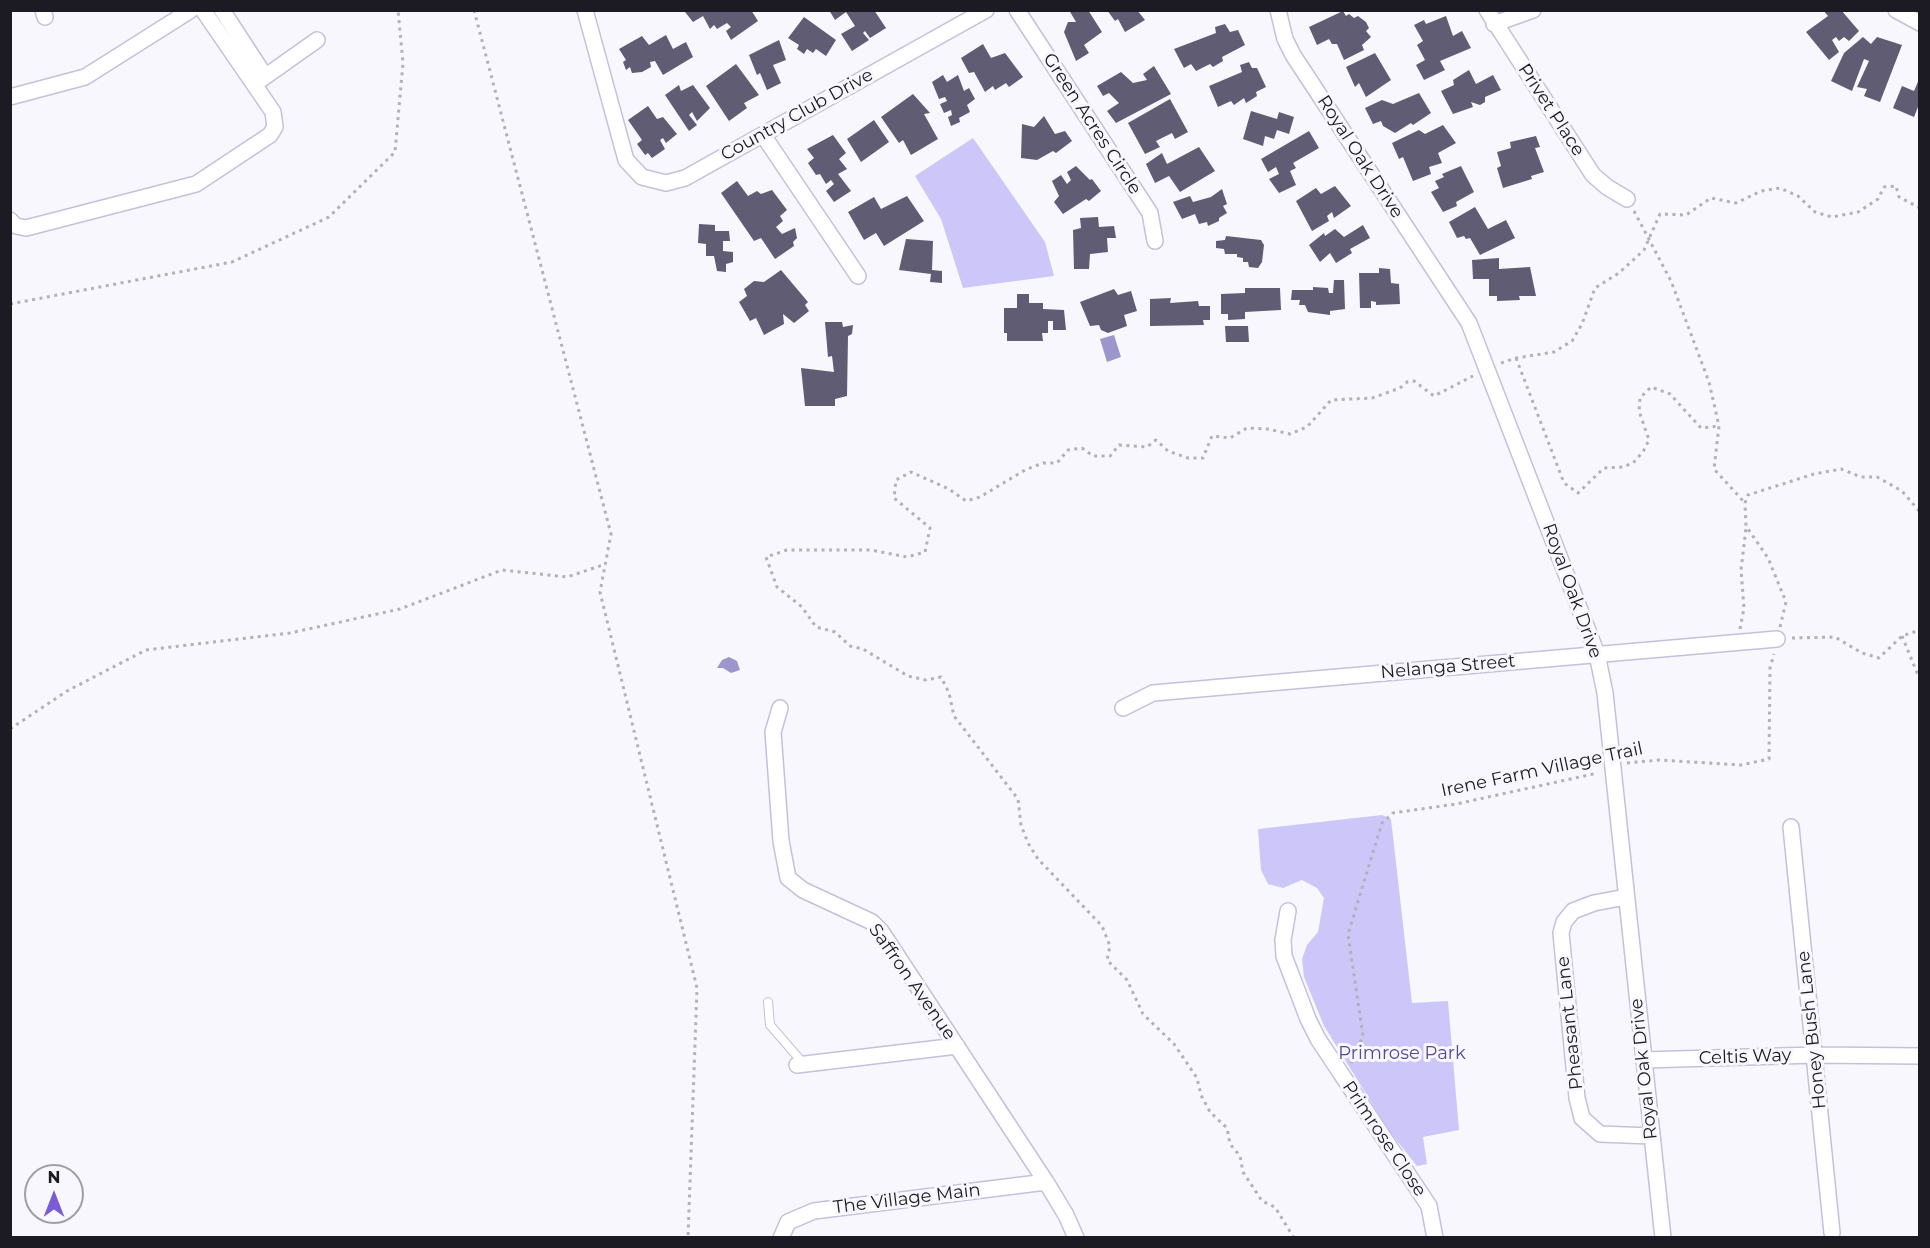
<!DOCTYPE html>
<style>
body{margin:0}
#map{position:relative;width:1930px;height:1248px;overflow:hidden;background:#f8f7fd;font-family:Montserrat,sans-serif}
canvas{display:block}
.frame{position:absolute;inset:0;border:12px solid #1c1b24;pointer-events:none}
.north{position:absolute;left:24px;top:1164px;width:60px;height:60px;box-sizing:border-box;background:#f8f7fd;border:2px solid #a09fa6;border-radius:50%;rotate:0deg;font-size:16px;font-weight:700;line-height:24px;text-align:center;color:#1c1b24}
.north::after{content:'';display:block;margin:auto;width:21px;height:27px;background:#795dd7;clip-path:polygon(50% 0,100% 100%,50% 72%,0 100%)}
</style>
<div id="map">
<canvas width="1930" height="1248"></canvas>
<div class="frame"></div>
<div class="north">N</div>
</div>
<script>
const c = document.querySelector('canvas').getContext('2d');
c.lineJoin = 'round';
function paint(path, color) {
  c.fillStyle = color;
  c.fill(path, 'evenodd');
}
function shape(rows) {
  const path = new Path2D();
  for (const r of rows) {
    path.moveTo(r[0], r[1]);
    for (let i = 2; i < r.length; i += 2) path.lineTo(r[i], r[i + 1]);
  }
  return path;
}
function stroke(path, color, width, dash) {
  c.strokeStyle = color;
  c.lineWidth = width;
  c.lineCap = dash ? 'butt' : 'round';
  c.setLineDash(dash || []);
  c.stroke(path);
}
function write(font, color, halo, rows, align = 'center') {
  c.font = font + ' Montserrat,sans-serif';
  c.lineWidth = 6;
  c.setLineDash([]);
  c.textBaseline = 'middle';
  c.strokeStyle = halo;
  c.fillStyle = color;
  for (const [text, x, y, turn = 0] of rows) {
    c.save();
    c.translate(x, y);
    c.rotate((+turn || 0) * Math.PI / 180);
    c.textAlign = isNaN(turn) ? turn : align;
    if (halo) c.strokeText(text, 0, 0);
    c.fillText(text, 0, 0);
    c.restore();
  }
}
const green = shape([
 [973,138,1045,242,1054,276,963,288,941,219,915,176],
 [1382,815,1391,819,1412,1003,1448,1001,1459,1130,1423,1137,1427,1164,1417,1166,1389,1131,1324,1026,1304,977,1302,959,1307,945,1318,932,1324,898,1317,888,1302,880,1283,888,1268,884,1261,870,1258,829]
]);
const water = shape([
 [1114,335,1121,357,1107,362,1100,339],
 [729,657,737,661,740,670,731,673,723,668,717,668,722,660]
]);
const building = shape([
 [688,10,751,10,758,21,731,40,726,31,731,27,727,23,717,29,714,25,710,29,703,16,693,22,685,12],
 [829,10,874,10,886,28,870,38,865,31,863,33,869,40,852,51,841,34,855,26,846,12,835,20],
 [1069,10,1088,10,1102,32,1084,45,1089,53,1076,61,1064,32,1068,22,1076,22],
 [1107,10,1137,10,1145,20,1125,32,1118,19,1115,21],
 [1823,10,1841,10,1859,31,1849,41,1844,37,1839,41,1836,37,1832,40,1839,52,1829,60,1806,32,1828,16],
 [1343,11,1346,16,1349,14,1354,18,1358,16,1366,22,1369,28,1366,31,1371,37,1362,45,1364,50,1344,60,1337,44,1332,44,1329,39,1317,45,1309,27],
 [1446,16,1453,36,1462,31,1471,48,1440,61,1445,70,1424,80,1416,65,1425,60,1417,45,1423,41,1414,25,1424,20,1426,24],
 [804,17,836,40,826,56,816,49,813,53,807,49,804,54,797,49,799,45,788,38],
 [1225,24,1230,32,1238,30,1245,45,1222,57,1223,61,1213,67,1210,64,1196,71,1191,64,1184,68,1174,49,1216,33,1215,27],
 [666,35,673,49,686,42,693,57,663,75,655,61,650,62,651,67,642,72,632,73,630,67,626,70,623,62,626,60,619,49,642,36,649,45],
 [1863,37,1871,44,1877,37,1902,45,1880,102,1864,96,1867,89,1857,87,1869,61,1864,59,1852,91,1831,81,1844,53],
 [779,40,786,60,773,65,781,83,767,90,760,73,757,75,749,55],
 [983,44,991,58,1005,53,1023,77,1009,87,1006,83,995,90,993,86,985,92,974,72,969,73,961,58],
 [1375,53,1391,80,1366,97,1359,83,1355,87,1346,67],
 [1249,62,1252,68,1257,68,1266,87,1256,92,1257,96,1246,103,1244,98,1234,105,1231,101,1218,107,1209,86,1242,72,1240,65],
 [736,64,759,95,744,103,747,108,729,121,706,86],
 [1154,66,1171,94,1116,123,1107,111,1119,103,1109,93,1103,96,1097,86,1121,72,1133,83,1147,80,1143,74],
 [1469,70,1476,84,1493,75,1501,90,1485,97,1485,102,1480,105,1471,102,1473,107,1453,114,1441,91,1454,85,1453,80],
 [943,75,947,82,958,75,964,91,969,88,975,99,967,105,970,112,959,118,960,122,951,126,948,117,952,115,951,110,944,113,940,104,947,101,945,97,939,99,932,82],
 [1920,77,1920,102,1914,117,1893,108,1902,86,1914,91],
 [679,85,681,91,693,85,710,108,697,121,692,112,689,115,697,125,689,131,665,95],
 [1419,93,1431,113,1413,125,1411,123,1395,133,1383,126,1381,121,1373,124,1365,108,1382,100,1393,104],
 [913,94,930,113,924,114,938,139,911,155,903,140,899,143,881,117],
 [1170,99,1188,132,1175,139,1172,133,1156,141,1160,147,1145,154,1128,123],
 [648,106,657,119,663,117,677,134,666,143,663,138,660,140,665,149,652,158,648,153,645,155,637,144,642,140,628,120],
 [1251,111,1277,119,1279,112,1294,117,1289,134,1277,130,1274,139,1265,136,1263,146,1243,139],
 [1044,116,1055,134,1065,131,1072,141,1056,153,1053,151,1037,160,1021,158,1022,124,1034,127],
 [874,120,889,142,861,162,847,139],
 [1443,125,1456,143,1438,153,1442,163,1429,167,1431,174,1413,181,1403,157,1399,159,1392,143,1419,130,1425,134],
 [1309,131,1319,148,1293,163,1296,168,1290,171,1296,185,1279,193,1269,179,1279,174,1276,167,1268,172,1261,159],
 [833,135,846,153,839,159,847,169,838,174,851,191,834,202,826,191,834,184,831,180,826,184,820,174,816,175,808,163,814,158,807,149],
 [1536,136,1540,147,1535,148,1544,172,1531,176,1532,179,1503,188,1497,168,1501,166,1497,152,1511,148,1510,142],
 [1199,147,1215,171,1180,192,1169,176,1155,183,1146,164,1162,153,1167,164],
 [1076,166,1090,180,1092,179,1101,191,1089,201,1086,199,1063,214,1054,202,1059,196,1052,181,1061,175,1067,184,1071,180,1067,172],
 [1461,166,1474,192,1456,202,1457,206,1443,212,1431,192,1439,188,1435,181,1444,177,1442,174],
 [737,181,748,196,757,191,761,194,772,190,787,210,780,216,783,221,776,227,782,234,795,228,797,238,793,242,794,246,775,259,761,238,754,241,721,193],
 [1335,186,1351,206,1334,218,1332,212,1327,216,1329,221,1312,231,1296,201,1316,188,1321,194],
 [1222,189,1227,204,1223,206,1227,213,1219,218,1219,221,1208,226,1207,222,1199,224,1195,214,1182,219,1173,202,1190,196,1193,202,1211,197],
 [907,196,924,221,884,246,876,233,864,240,848,212,874,197,881,209],
 [1475,207,1488,229,1506,220,1515,238,1480,255,1470,238,1466,239,1464,236,1457,238,1449,222],
 [1098,217,1099,227,1114,226,1116,238,1107,238,1108,252,1090,254,1089,269,1074,269,1073,230,1081,228,1080,218],
 [699,224,715,225,715,231,729,231,730,241,723,241,723,251,733,252,733,262,726,264,726,272,717,271,714,256,706,256,706,244,698,243],
 [1363,225,1370,238,1350,249,1352,253,1336,263,1330,253,1320,262,1309,245,1324,233,1325,236,1335,229,1344,237],
 [1226,236,1261,240,1264,245,1262,262,1258,268,1249,267,1248,262,1243,262,1243,258,1237,257,1237,254,1225,254,1224,249,1216,248,1216,241,1225,240],
 [906,239,933,241,932,270,942,271,942,283,930,282,931,274,899,270],
 [1499,258,1499,269,1530,267,1536,296,1519,296,1520,300,1497,301,1497,296,1489,296,1489,279,1473,279,1472,260],
 [1379,268,1390,269,1391,283,1399,284,1400,304,1376,305,1376,302,1371,301,1371,308,1360,308,1359,273,1379,273],
 [781,270,808,302,805,305,809,311,794,323,783,314,784,324,764,335,756,318,750,321,739,302,747,296,744,289,754,281,764,282],
 [1334,280,1344,280,1345,309,1330,311,1330,315,1308,312,1305,305,1299,305,1300,300,1291,300,1292,290,1313,290,1313,287,1328,288,1329,293,1333,293],
 [1245,288,1280,288,1281,310,1245,312,1245,319,1228,320,1228,314,1221,314,1221,294,1245,293],
 [1114,289,1118,295,1131,291,1137,311,1124,315,1127,326,1108,333,1101,330,1099,325,1090,326,1080,302],
 [1017,294,1029,294,1029,303,1043,303,1043,309,1064,310,1066,330,1053,330,1053,321,1048,321,1048,333,1042,333,1043,341,1007,341,1007,333,1004,333,1004,308,1017,308],
 [1171,298,1170,303,1198,301,1199,306,1210,306,1210,320,1203,320,1204,325,1150,326,1150,299],
 [825,322,842,322,843,327,853,325,852,334,848,336,847,396,835,399,835,406,805,406,801,368,834,372,832,356,828,357],
 [1225,326,1248,326,1249,342,1226,342]
]);
const path = shape([
 [474,10,611,534,600,592,697,988,688,1238],
 [1634,211,1671,281,1709,382,1719,426,1714,469,1745,503],
 [10,304,232,262,329,217,395,152,403,63,398,10],
 [1516,358,1564,483,1578,493,1604,468,1623,467,1633,463,1643,452,1649,440,1639,411,1640,398,1651,387,1670,394,1701,428,1719,426],
 [1501,363,1516,358,1554,352,1572,341,1582,324,1595,288,1619,273,1644,250,1660,214,1686,215,1711,198,1736,203,1761,191,1780,188,1798,196,1815,212,1832,217,1858,212,1878,199,1884,187,1896,186,1899,197,1920,208],
 [1780,627,1786,602,1768,558,1746,526,1745,503,1748,495,1814,474,1841,469,1861,477,1877,477,1902,491,1920,512],
 [1740,629,1744,608,1741,570,1746,528],
 [1902,636,1920,680],
 [1792,638,1835,637,1862,653,1879,658,1902,636,1920,630],
 [10,729,67,691,146,650,290,633,400,609,502,570,567,577,606,564],
 [1627,763,1659,760,1741,765,1769,759,1770,668,1774,654],
 [1351,1063,1363,1036,1348,934,1382,823,1393,813,1456,804,1598,773],
 [1294,1238,1275,1207,1262,1201,1243,1172,1240,1156,1230,1144,1227,1128,1210,1112,1201,1095,1197,1078,1174,1044,1143,1014,1127,980,1107,960,1110,946,1102,926,1038,859,1028,843,1021,825,1018,799,954,716,949,693,941,677,926,680,908,676,863,649,850,646,835,632,816,627,802,607,777,587,766,557,787,550,871,550,907,557,925,552,930,528,894,498,896,480,911,472,949,489,966,501,980,497,1025,470,1043,463,1057,463,1068,450,1082,448,1093,456,1110,456,1119,445,1147,447,1156,440,1168,451,1188,458,1203,458,1212,436,1230,438,1247,428,1268,429,1290,434,1307,427,1331,400,1372,398,1400,388,1407,382,1414,381,1434,396,1473,376]
]);
const service = shape([
 [768,1002,770,1025,803,1063]
]);
const minor = shape([
 [43,10,45,17],
 [222,10,265,76],
 [585,10,626,160,642,177,666,183,685,178,986,10],
 [1017,10,1150,213,1155,241],
 [1278,10,1285,39,1293,55,1469,323,1597,654,1605,693,1663,1238],
 [1487,10,1593,175,1607,187,1627,199],
 [1896,10,1920,23],
 [1494,24,1533,10],
 [259,81,317,40],
 [10,97,85,77,191,10],
 [763,135,858,276],
 [10,220,16,226,26,228,196,184,270,135,275,127,273,112,203,10],
 [780,708,773,732,781,841,788,878,803,890,872,922,881,931,1046,1182,1066,1215,1076,1238],
 [1123,708,1153,693,1777,639],
 [1791,827,1832,1233],
 [1626,897,1594,903,1573,911,1564,922,1561,933,1577,1098,1582,1118,1600,1134,1651,1136],
 [1288,911,1283,940,1284,956,1308,1019,1318,1039,1429,1206,1435,1238],
 [1643,1060,1815,1055,1920,1056],
 [797,1065,957,1046],
 [781,1238,788,1222,814,1211,1046,1182]
]);
const streetNames = [
 ["Privet Place",1551,110,57],
 ["Country Club Drive",797,115,-29],
 ["Green Acres Circle",1092,124,57],
 ["Royal Oak Drive",1360,157,57],
 ["Royal Oak Drive",1572,591,70],
 ["Nelanga Street",1448,667,-5],
 ["Irene Farm Village Trail",1542,770,-12],
 ["Saffron Avenue",912,982,55],
 ["Pheasant Lane",1570,1023,-96],
 ["Honey Bush Lane",1812,1030,-96],
 ["Celtis Way",1745,1057,-2],
 ["Royal Oak Drive",1644,1069,-96],
 ["Primrose Close",1384,1139,56],
 ["The Village Main",907,1199,-7]
];
const parkNames = [
 ["Primrose Park",1402,1054]
];
paint(green, '#ccc7f8');
paint(water, '#9d96ce');
paint(building, '#5f5c73');
stroke(service, '#c3c1db', 10);
stroke(minor, '#c3c1db', 18);
stroke(path, '#b2b1b7', 3, [3, 4.5]);
stroke(service, '#fff', 8);
stroke(minor, '#fff', 15);
write('18px', '#1c1b24', '#f8f7fd', streetNames);
write('18px', '#574a90', '#f8f7fd', parkNames);
</script>
